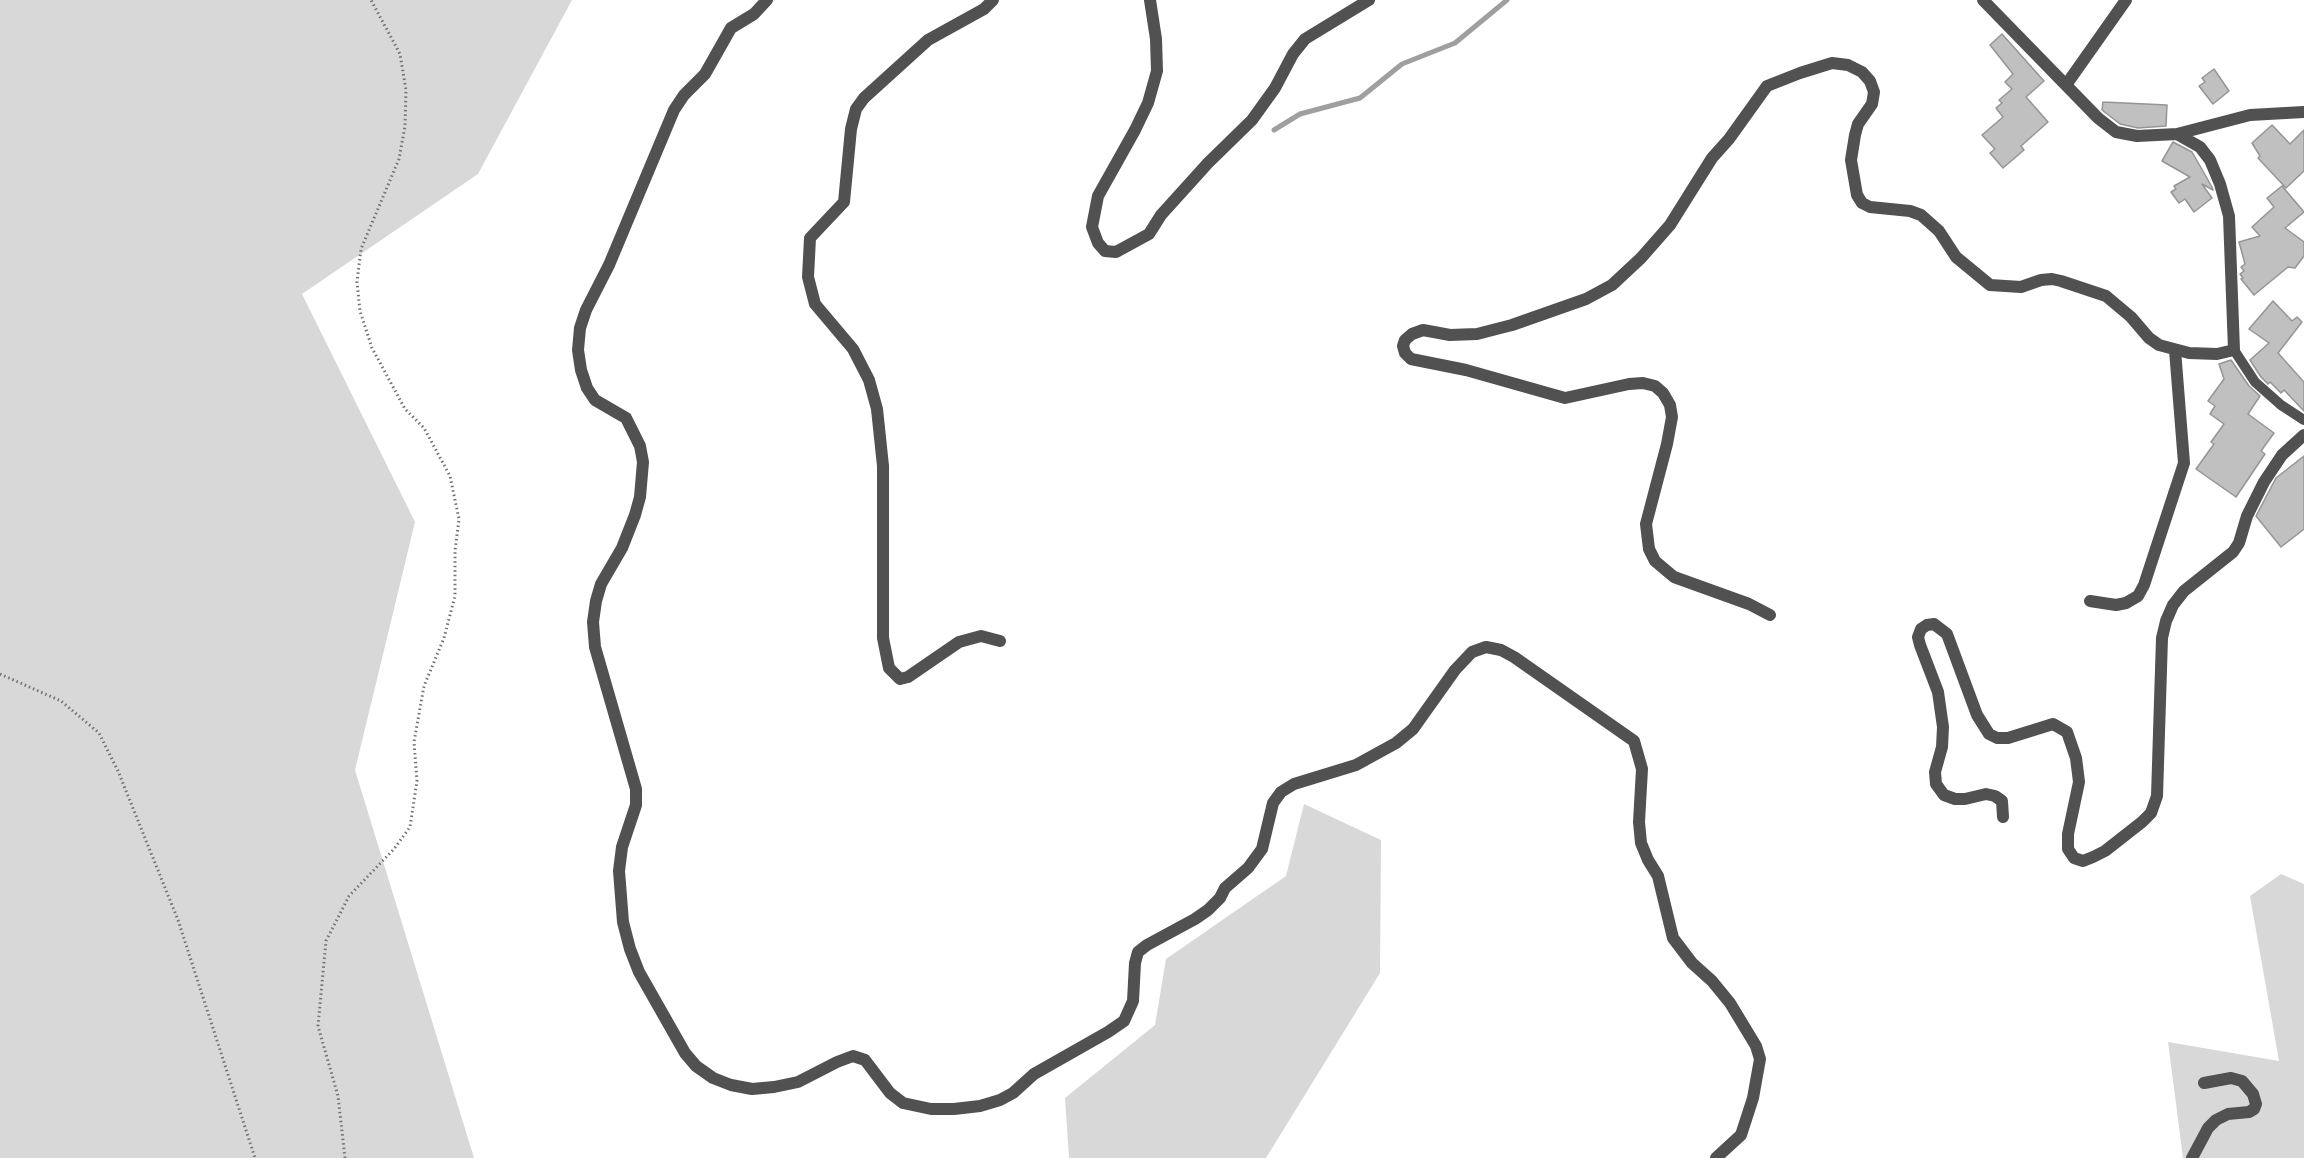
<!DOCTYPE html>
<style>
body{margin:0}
canvas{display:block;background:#fff}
</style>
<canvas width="2304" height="1158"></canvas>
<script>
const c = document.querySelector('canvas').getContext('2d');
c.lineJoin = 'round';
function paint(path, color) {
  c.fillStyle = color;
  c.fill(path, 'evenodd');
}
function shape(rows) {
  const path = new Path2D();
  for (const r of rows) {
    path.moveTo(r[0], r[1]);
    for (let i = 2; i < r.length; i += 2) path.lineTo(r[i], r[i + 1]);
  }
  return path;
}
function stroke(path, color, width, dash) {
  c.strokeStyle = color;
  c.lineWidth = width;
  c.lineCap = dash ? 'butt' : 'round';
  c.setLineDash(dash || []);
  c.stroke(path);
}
const green = shape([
 [0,0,572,0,478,174,302,294,415,522,355,770,474,1158,0,1158],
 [1304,804,1381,840,1380,973,1266,1158,1069,1158,1065,1098,1155,1025,1166,959,1286,876],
 [2281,874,2304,884,2304,1158,2183,1158,2168,1042,2279,1061,2250,896]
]);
const stream = shape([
 [1274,130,1300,114,1360,98,1402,64,1455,43,1507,0]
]);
const building = shape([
 [2002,34,2044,81,2026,97,2048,122,2021,146,2024,150,2003,168,1990,153,1995,149,1982,135,2003,117,1996,108,2002,103,1999,100,2012,89,2005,82,2013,74,1990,45,2002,34],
 [2214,69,2229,91,2213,104,2199,86,2205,82,2202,78,2214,69],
 [2103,102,2167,105,2166,126,2138,128,2120,124,2102,110,2103,102],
 [2272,125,2290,144,2304,130,2304,171,2286,188,2258,158,2260,156,2252,143,2272,125],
 [2173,142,2192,152,2212,187,2213,190,2202,184,2212,198,2194,212,2185,199,2179,203,2171,192,2176,189,2174,186,2190,177,2162,161,2173,142],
 [2282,186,2304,212,2285,228,2304,242,2304,256,2295,268,2288,267,2254,295,2241,279,2243,278,2240,274,2244,271,2241,267,2245,264,2239,242,2260,236,2252,227,2274,207,2267,198,2282,186],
 [2273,301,2292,321,2297,317,2302,322,2278,353,2304,382,2304,411,2284,390,2281,393,2270,382,2268,384,2261,377,2250,360,2269,343,2249,329,2273,301],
 [2231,360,2249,386,2260,396,2248,414,2274,433,2261,451,2265,454,2236,497,2196,469,2214,444,2211,442,2224,424,2210,414,2215,406,2208,401,2224,379,2219,364,2231,360],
 [2304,456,2304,529,2281,547,2256,516,2276,478,2304,456]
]);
const path = shape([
 [0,674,61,701,99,733,118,771,178,920,255,1158],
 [345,1158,338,1096,318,1026,326,941,349,896,394,849,410,827,417,781,414,742,424,686,444,638,455,596,455,551,459,519,450,476,424,428,405,409,372,348,360,311,357,282,361,249,399,159,405,126,406,90,400,54,371,0]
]);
const service = shape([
 [2234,350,2255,382,2281,405,2304,420]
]);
const minor = shape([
 [767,0,754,14,731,28,705,74,684,95,674,110,609,265,586,310,580,328,578,350,581,370,587,388,595,400,626,418,640,446,643,462,640,497,635,515,622,548,601,584,596,601,593,622,595,647,636,789,636,805,622,847,619,871,623,922,630,949,639,972,685,1053,696,1066,713,1078,731,1085,752,1089,774,1087,798,1082,837,1062,853,1056,865,1060,890,1093,903,1103,931,1109,954,1109,980,1106,1000,1100,1013,1093,1034,1074,1108,1032,1124,1021,1133,1001,1135,963,1138,952,1147,945,1195,919,1208,910,1220,898,1225,888,1248,868,1262,849,1273,803,1281,792,1294,784,1356,765,1396,743,1413,729,1455,670,1472,652,1486,647,1501,650,1514,657,1634,741,1642,769,1639,822,1641,843,1648,860,1658,876,1673,938,1692,963,1712,981,1730,1003,1756,1046,1760,1059,1753,1098,1741,1135,1716,1158],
 [993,0,984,9,928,40,864,98,856,109,851,129,844,202,810,238,808,277,815,304,853,349,869,380,877,409,883,466,883,638,889,668,900,679,908,677,959,642,981,636,1000,641],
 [1150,0,1156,39,1157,71,1148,103,1135,130,1098,196,1092,227,1098,243,1105,251,1116,252,1149,234,1161,215,1208,163,1252,120,1275,88,1293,54,1305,39,1369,0],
 [1983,0,2098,118,2116,132,2137,136,2177,134,2250,115,2304,112],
 [2066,85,2126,0],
 [2090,601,2116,605,2126,603,2138,596,2144,585,2184,463,2175,350],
 [1770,615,1749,604,1674,577,1655,561,1649,549,1646,524,1667,444,1672,417,1670,405,1663,393,1655,386,1643,383,1629,384,1565,398,1466,370,1411,359,1405,353,1403,346,1405,340,1412,334,1423,330,1450,335,1477,334,1512,325,1586,299,1612,285,1641,258,1670,225,1712,158,1729,139,1767,86,1800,73,1832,63,1848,65,1862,72,1870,81,1874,92,1872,104,1858,124,1855,135,1851,160,1857,195,1862,203,1870,207,1910,211,1921,215,1939,231,1956,257,1990,285,2021,287,2041,280,2052,279,2061,281,2106,296,2131,317,2149,338,2159,345,2189,353,2217,354,2234,350,2229,216,2220,184,2210,160,2200,147,2177,134],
 [2003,817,2002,801,1995,796,1986,794,1965,799,1955,799,1944,795,1936,784,1935,772,1942,747,1943,727,1938,692,1920,645,1918,637,1921,629,1927,625,1934,624,1947,634,1977,715,1989,734,1997,738,2008,738,2053,724,2067,732,2076,758,2079,782,2068,834,2068,849,2074,858,2083,861,2093,857,2105,851,2142,822,2151,813,2157,796,2162,638,2166,621,2173,605,2184,591,2233,552,2239,543,2247,516,2264,482,2282,455,2304,435],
 [2192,1158,2208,1128,2216,1120,2228,1114,2249,1112,2254,1109,2256,1104,2253,1094,2242,1081,2231,1078,2204,1083]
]);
paint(green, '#d8d8d8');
stroke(stream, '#9f9f9f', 5);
paint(building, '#c0c0c0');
stroke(building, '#959595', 1.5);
stroke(path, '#737373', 3, [1.5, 3]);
stroke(service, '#515151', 10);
stroke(minor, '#515151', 12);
</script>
